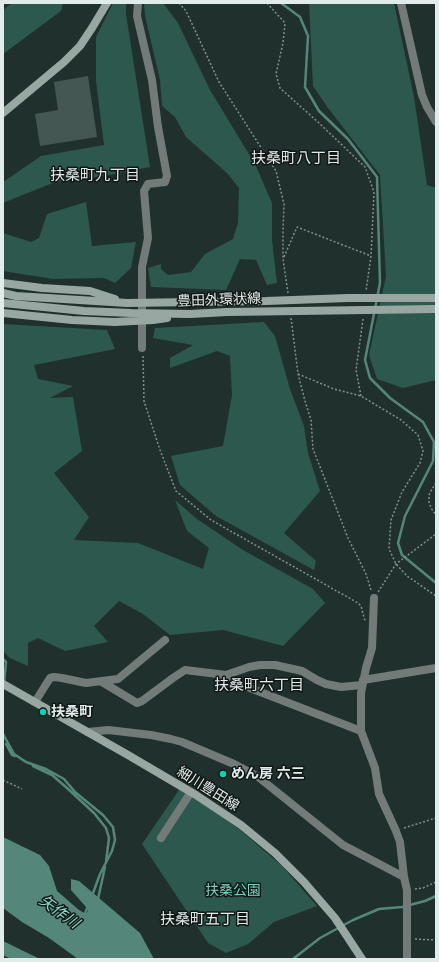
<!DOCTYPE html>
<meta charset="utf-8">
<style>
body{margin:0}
#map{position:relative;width:439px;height:962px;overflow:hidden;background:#20312d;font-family:Mulish,sans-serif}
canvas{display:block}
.frame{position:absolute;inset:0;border:4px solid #e1ebe9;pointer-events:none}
</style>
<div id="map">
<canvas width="439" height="962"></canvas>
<div class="frame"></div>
</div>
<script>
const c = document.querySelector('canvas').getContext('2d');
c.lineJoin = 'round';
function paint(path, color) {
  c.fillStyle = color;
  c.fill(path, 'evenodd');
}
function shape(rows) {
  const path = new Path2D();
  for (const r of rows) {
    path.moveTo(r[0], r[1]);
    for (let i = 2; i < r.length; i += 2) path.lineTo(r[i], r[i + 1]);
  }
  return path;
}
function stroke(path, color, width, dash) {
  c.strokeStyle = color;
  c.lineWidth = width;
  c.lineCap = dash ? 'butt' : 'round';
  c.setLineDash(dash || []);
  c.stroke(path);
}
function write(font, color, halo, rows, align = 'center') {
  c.font = font + ' Mulish,"Noto Sans JP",sans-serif';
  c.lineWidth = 3;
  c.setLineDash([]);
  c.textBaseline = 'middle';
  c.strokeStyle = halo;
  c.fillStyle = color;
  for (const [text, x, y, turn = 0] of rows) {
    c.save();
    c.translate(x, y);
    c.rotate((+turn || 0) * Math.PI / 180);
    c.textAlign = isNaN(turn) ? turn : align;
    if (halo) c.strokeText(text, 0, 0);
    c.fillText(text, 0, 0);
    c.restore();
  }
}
const green = shape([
 [12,3,63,3,61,11,3,54,3,10],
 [113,3,126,3,126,14,150,167,103,176,55,182,3,203,3,182,41,156,104,145,96,81,96,37],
 [144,3,163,3,178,23,210,90,255,164,272,203,272,240,277,283,267,285,256,260,240,259,226,290,151,287,148,268,161,264,161,269,168,275,191,272,205,254,233,239,238,223,239,188,228,174,186,137,175,117,162,106,160,80,145,16],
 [309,3,394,3,414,97,427,185,436,188,436,380,403,388,377,379,369,355,386,276,380,175,328,108,313,86],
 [86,202,92,246,136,242,131,268,115,283,104,278,53,279,3,271,3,233,31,242,39,238,47,214],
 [264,322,275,336,290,389,304,426,308,453,320,491,284,533,316,561,314,570,216,516,180,485,171,456,223,446,232,395,230,356,217,351,170,368,170,358,193,345,153,338,155,328],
 [3,324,107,330,115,349,34,365,38,379,73,386,50,398,73,397,82,451,54,473,89,517,74,540,138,543,203,569,209,548,187,531,175,500,197,519,243,550,313,589,325,603,283,646,223,630,170,635,143,614,119,601,94,626,108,642,65,651,38,638,28,643,28,666,10,658,3,651],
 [181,787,239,829,282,866,317,906,274,922,248,944,226,953,208,943,142,844]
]);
const water = shape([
 [3,837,40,855,49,866,57,891,79,910,86,914,88,911,86,907,71,890,71,879,79,881,140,933,154,959,78,959,49,938,22,922,3,908],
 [3,941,40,959,11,959,3,955]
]);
const stream = shape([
 [281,3,300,17,308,36,305,87,319,111,348,139,377,177,380,283,365,360,370,378,390,398,423,422,434,442,433,461,405,516,398,543,402,555,436,583],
 [3,659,6,662,4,683],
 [3,734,14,754,26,762,46,769,64,779,75,792,103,815,113,827,115,840,112,851,100,874,92,896],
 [6,744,12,755,15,756],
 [33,766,52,775,67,788,94,813,106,828,109,838,106,862],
 [98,899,105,867],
 [84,916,88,906],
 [293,959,320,938,353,920,379,909,402,907,425,901,436,896]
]);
const building = shape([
 [88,76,97,137,40,146,35,114,58,110,54,82]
]);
const path = shape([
 [179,3,186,11,219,82,276,171,284,204,283,230,283,259,288,293],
 [267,3,285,23,283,43,276,74,280,88,319,123,365,167,374,192,371,256,366,291],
 [284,257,297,227,371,256],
 [291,318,298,374,305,401,311,420,313,449,348,538,366,574,371,590],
 [143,356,144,401,160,450,176,491,211,520,358,603,361,606,365,621],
 [298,374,334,389,361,396,401,420,418,435,423,451,420,463,402,492,391,520,389,549,396,564,407,576,436,596],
 [361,396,356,370,363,319],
 [436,483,432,489,429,495,429,502,431,508,436,515],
 [378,592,396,564,436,534],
 [3,780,22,789],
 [404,828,436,818],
 [415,889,423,888,436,882],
 [415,939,436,940]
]);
const street = shape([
 [138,3,137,16,152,80,158,127,167,176,165,182,148,184,144,191,148,238,142,267,142,348],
 [401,3,422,95,427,107,436,122],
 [374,598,372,648,366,668,361,693,361,731,375,768,379,794,396,831,400,842,404,877,407,890,407,959],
 [219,676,361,731],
 [363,680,436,668],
 [102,682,137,703,142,701,173,678,185,670,226,675,249,667,260,665,275,665,302,671,317,680,326,684,341,687,362,685],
 [35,702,50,678,54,677,62,678,86,683,118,679,165,640],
 [88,732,108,730,151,735,171,739,182,742,234,764,257,776,343,845,404,877],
 [161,838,191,792]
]);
const secondary = shape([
 [3,113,64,62,80,46,92,28,107,3],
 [3,283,42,288,90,291,115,299],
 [3,293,16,296,127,303,266,301,348,298,436,298],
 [3,303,84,311,131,313,190,314,227,312,436,309],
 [3,313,72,320,115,322,153,320,167,318],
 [3,684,128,755,196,795,241,825,275,853,304,882,335,918,362,959]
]);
const markers = [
 [43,712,4,"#00d5b7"],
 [223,774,4,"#00d5b7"]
];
const streetNames = [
 ["豊田外環状線",219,300,-2],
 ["細川豊田線",208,789,32]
];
const poiNames = [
 ["扶桑町",51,712],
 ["めん房 六三",231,774]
];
const parkNames = [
 ["扶桑公園",233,891]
];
const neighbourhoodNames = [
 ["扶桑町八丁目",296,158],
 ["扶桑町九丁目",95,175],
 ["扶桑町六丁目",259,685],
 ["扶桑町五丁目",205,919]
];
const waterNames = [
 ["矢作川",59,912,36]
];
paint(green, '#2c584e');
paint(water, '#55867a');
stroke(stream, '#55867a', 2.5);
paint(building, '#455752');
stroke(path, '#828f8c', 1.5, [2, 2]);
stroke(street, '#737b79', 8);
stroke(secondary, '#99a7a3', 8);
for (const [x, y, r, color] of markers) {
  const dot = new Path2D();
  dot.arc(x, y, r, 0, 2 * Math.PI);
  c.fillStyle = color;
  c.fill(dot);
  stroke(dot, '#101715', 1.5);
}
write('14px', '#e1ebe9', '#101715', streetNames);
write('bold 14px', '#e1ebe9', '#101715', poiNames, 'left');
write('14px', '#7ed2bf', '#101715', parkNames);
write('15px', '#e1ebe9', '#101715', neighbourhoodNames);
write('italic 15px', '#87dbc8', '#101715', waterNames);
</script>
